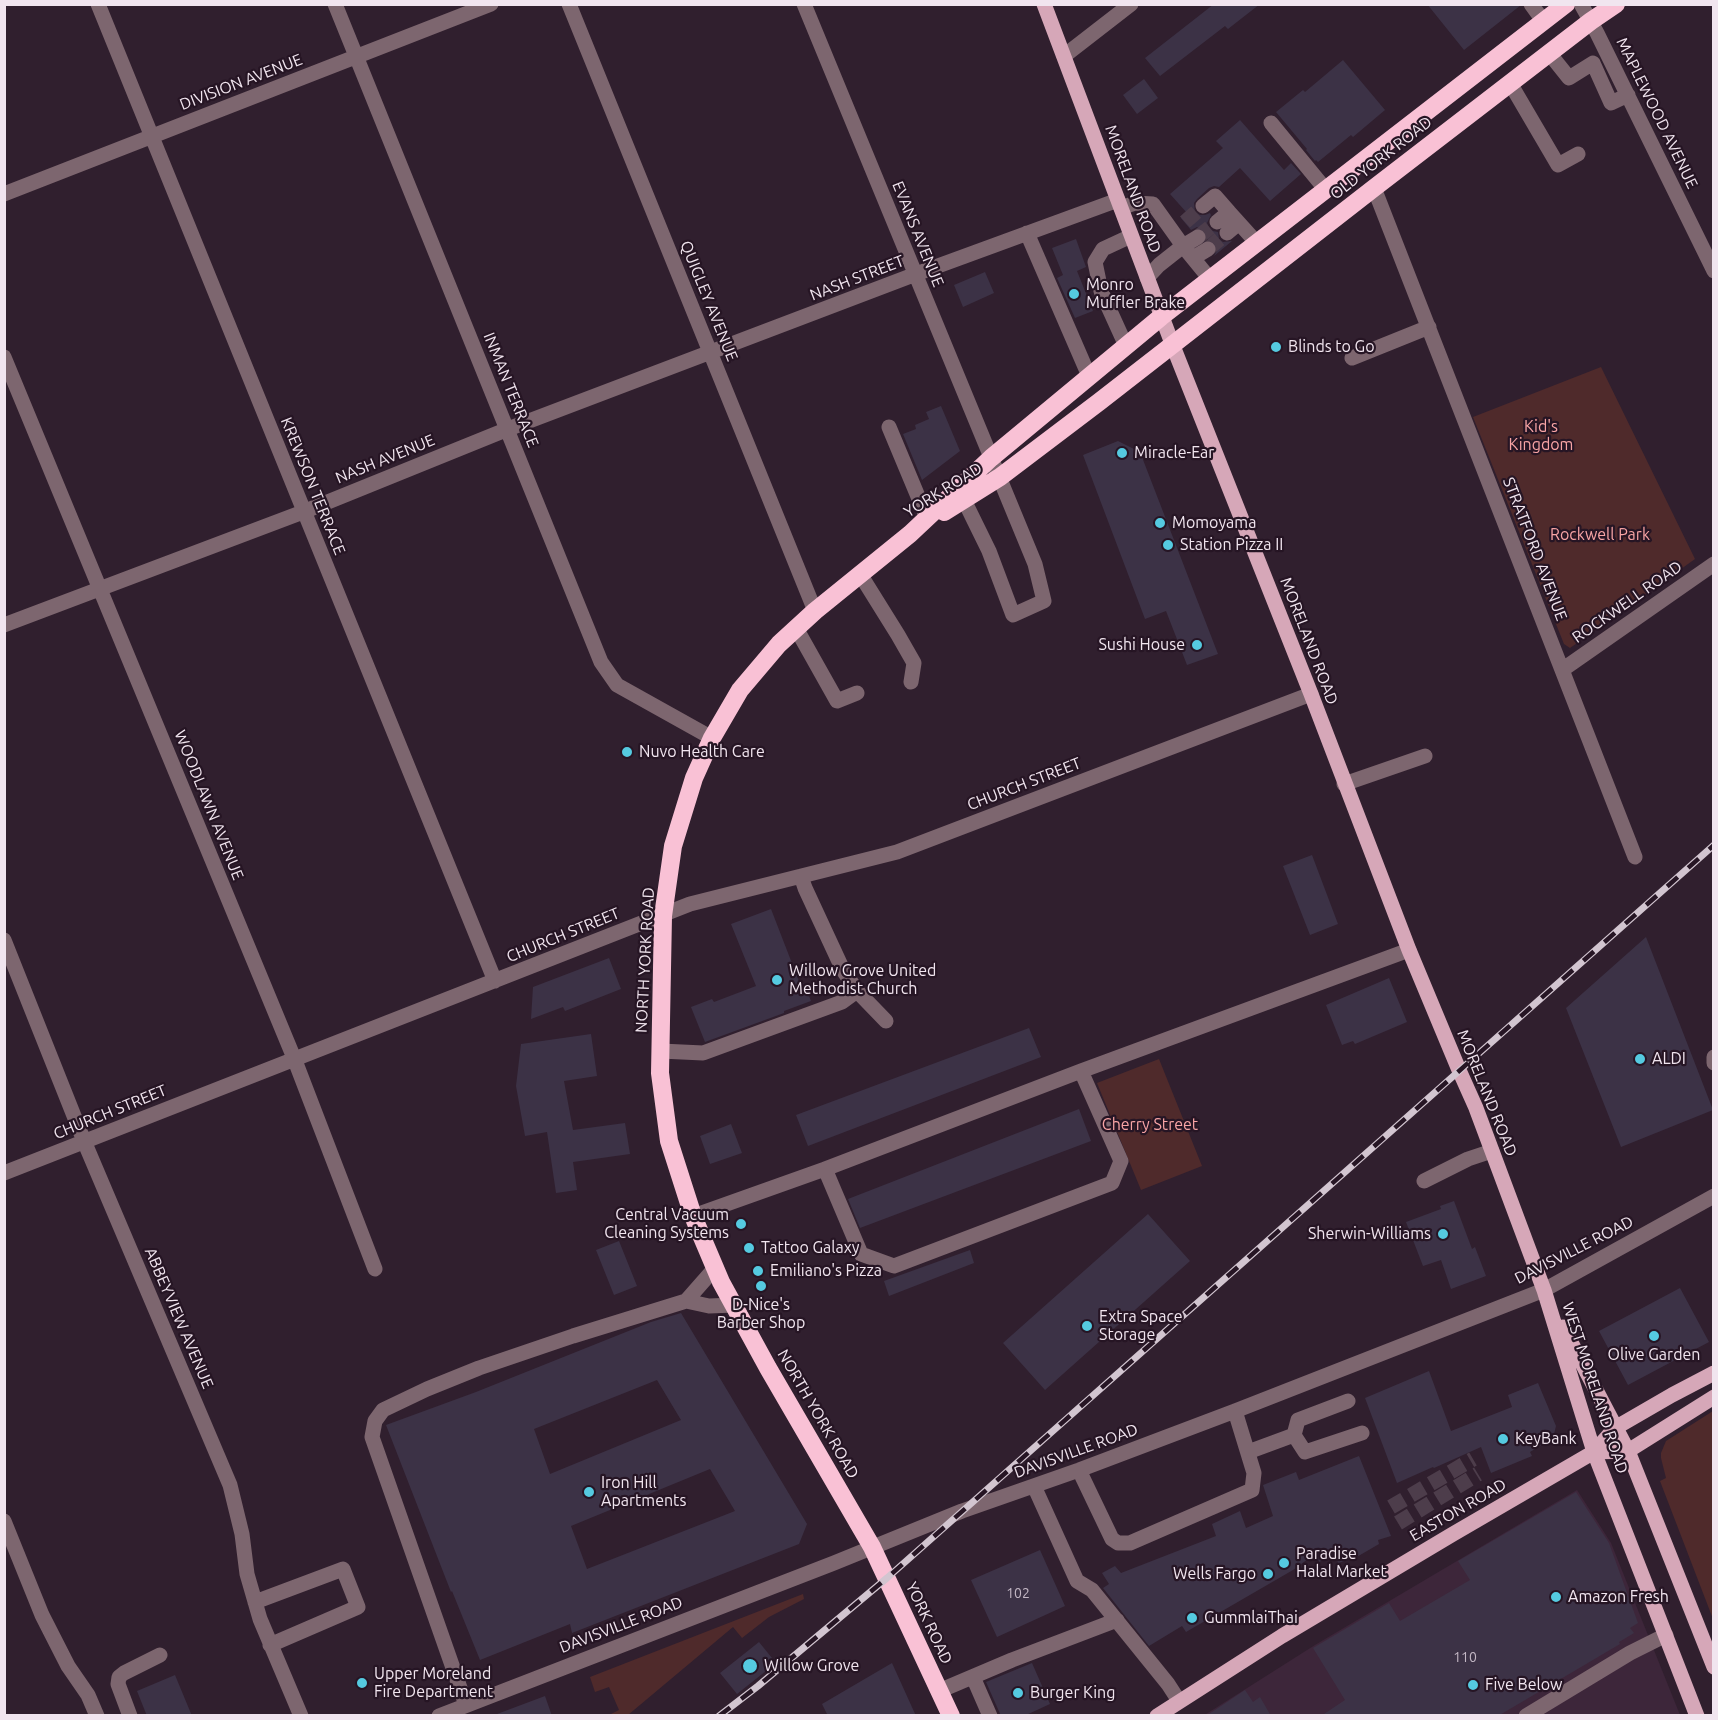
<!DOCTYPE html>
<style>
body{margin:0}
#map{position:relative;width:1718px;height:1720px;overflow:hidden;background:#301f2e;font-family:Ubuntu,sans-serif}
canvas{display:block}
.frame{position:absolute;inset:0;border:6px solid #f1e5ef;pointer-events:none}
</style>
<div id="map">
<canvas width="1718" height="1720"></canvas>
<div class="frame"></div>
</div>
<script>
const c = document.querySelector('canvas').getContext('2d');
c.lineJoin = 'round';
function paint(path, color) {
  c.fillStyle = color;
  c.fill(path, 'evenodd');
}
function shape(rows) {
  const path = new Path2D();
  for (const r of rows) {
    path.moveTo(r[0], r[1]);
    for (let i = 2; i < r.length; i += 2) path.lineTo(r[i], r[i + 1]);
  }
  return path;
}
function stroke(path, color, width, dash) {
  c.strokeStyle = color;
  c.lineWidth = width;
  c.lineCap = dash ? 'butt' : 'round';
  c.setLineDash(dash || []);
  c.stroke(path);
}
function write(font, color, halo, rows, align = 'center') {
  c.font = font + ' Ubuntu,sans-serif';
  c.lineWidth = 4.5;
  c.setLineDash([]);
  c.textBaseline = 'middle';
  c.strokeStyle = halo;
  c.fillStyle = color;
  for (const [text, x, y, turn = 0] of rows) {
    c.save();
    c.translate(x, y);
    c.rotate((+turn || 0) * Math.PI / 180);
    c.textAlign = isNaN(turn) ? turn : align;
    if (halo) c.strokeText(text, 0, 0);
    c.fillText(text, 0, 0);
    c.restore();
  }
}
const built = shape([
 [1577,1490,1611,1543,1680,1715,1203,1716,1315,1645]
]);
const green = shape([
 [1601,367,1695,559,1570,648,1564,644,1473,417],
 [1159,1059,1202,1166,1141,1190,1097,1083],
 [1713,1411,1713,1619,1660,1481,1666,1478,1661,1458,1661,1453,1666,1441],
 [803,1594,804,1599,769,1617,742,1638,733,1627,628,1715,609,1715,619,1710,609,1687,595,1692,590,1677]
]);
const building = shape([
 [1214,4,1260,4,1228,29,1225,26,1160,76,1145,58],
 [1427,4,1521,4,1521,5,1464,50],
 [1343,60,1385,110,1353,137,1351,135,1318,162,1316,160,1315,161,1306,150,1307,149,1276,112,1303,90,1305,92],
 [1144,79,1158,98,1137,114,1123,95],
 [1240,120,1284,170,1291,163,1301,174,1270,201,1240,168,1219,187,1214,186,1209,188,1197,199,1194,203,1195,212,1200,215,1205,215,1210,213,1211,215,1207,223,1209,228,1213,231,1218,232,1219,239,1223,242,1232,241,1214,256,1218,249,1216,244,1212,240,1207,239,1207,233,1203,229,1197,227,1191,230,1181,218,1187,213,1170,194,1223,148,1216,141],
 [1076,239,1086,267,1077,271,1093,311,1075,318,1057,278,1063,275,1052,248],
 [985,272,994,293,963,307,954,285],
 [941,406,960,451,922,480,903,434,916,429,915,425,929,419,926,412],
 [1118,441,1140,452,1218,654,1187,665,1166,611,1145,619,1083,455],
 [1312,855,1338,924,1310,935,1283,866],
 [771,909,800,984,804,983,811,1001,784,1011,784,1013,705,1042,691,1007,712,999,714,1002,756,986,731,924],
 [1646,937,1713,1110,1621,1147,1566,1008],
 [609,958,621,989,565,1011,563,1007,531,1019,533,987],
 [1389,978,1407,1022,1355,1044,1353,1041,1342,1045,1326,1005],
 [1029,1028,1041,1057,808,1146,796,1115],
 [591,1034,597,1076,564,1081,573,1130,625,1123,630,1154,573,1162,577,1190,556,1193,547,1132,525,1136,516,1086,521,1044],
 [1079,1109,1091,1141,860,1228,848,1199],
 [731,1124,742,1153,710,1164,700,1136],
 [1454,1201,1472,1249,1475,1247,1486,1276,1451,1289,1441,1260,1423,1266,1406,1222,1441,1209,1440,1206],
 [1148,1214,1190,1261,1045,1390,1003,1343],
 [619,1241,637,1286,614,1295,596,1250],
 [970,1250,974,1263,889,1296,884,1281],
 [1680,1288,1709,1342,1628,1385,1599,1331],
 [681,1313,807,1524,799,1544,572,1633,570,1624,480,1660,452,1591,451,1592,386,1425,476,1392,651,1322],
 [657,1380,681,1420,550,1474,534,1429],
 [710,1469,735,1511,587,1569,571,1526],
 [1429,1371,1451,1431,1512,1407,1508,1395,1538,1383,1556,1426,1553,1438,1530,1452,1532,1456,1491,1473,1481,1447,1434,1468,1433,1467,1397,1483,1365,1398],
 [1359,1456,1391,1536,1378,1540,1379,1544,1355,1558,1338,1563,1336,1555,1319,1562,1316,1553,1293,1570,1186,1632,1182,1626,1149,1646,1103,1588,1109,1584,1102,1573,1115,1566,1121,1573,1216,1536,1212,1524,1240,1511,1246,1528,1273,1516,1263,1485,1296,1472,1299,1480],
 [1576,1492,1609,1543,1638,1623,1630,1628,1634,1633,1619,1642,1620,1644,1498,1716,1321,1716,1345,1700,1313,1648,1389,1603,1400,1621,1470,1580,1458,1561],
 [1040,1550,1065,1606,997,1637,971,1580],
 [759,1642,776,1663,737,1694,720,1673],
 [892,1663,916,1716,828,1716,822,1704],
 [1032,1663,1050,1704,1024,1716,1001,1716,986,1682],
 [175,1675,192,1716,147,1716,137,1691],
 [1245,1690,1253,1702,1260,1697,1271,1716,1206,1716],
 [545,1696,552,1716,497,1716,497,1714]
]);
const minorTunnel = shape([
 [1185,222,1203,206],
 [1198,237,1217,222],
 [1208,249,1227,233],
 [1391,1507,1473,1459],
 [1398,1523,1478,1474]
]);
const minor = shape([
 [98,4,495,981],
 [335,4,601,662,617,685,712,738],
 [569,4,815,611],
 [804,4,1035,564,1044,601,1013,615,989,551,964,500],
 [1531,4,1544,22],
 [1581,4,1597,33,1714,271],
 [1549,53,1569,78,1593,63,1611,103,1628,95],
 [1064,56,1131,4],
 [1510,83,1558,165,1578,154],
 [1271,123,1326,190],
 [1374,188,1635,857],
 [4,194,491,4],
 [1203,206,1215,196,1229,212],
 [1121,208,1135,203,1153,204,1183,246,1198,237],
 [1217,222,1229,212,1257,243],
 [1027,233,1089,376],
 [1227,233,1239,223],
 [1193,258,1208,249],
 [1147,278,1159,265,1183,246,1210,279],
 [1126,346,1101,291,1095,262,1103,249,1131,236],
 [4,357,294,1058,375,1269],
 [1352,358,1429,327],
 [889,427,927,518],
 [860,574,898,635,914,663,911,682],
 [4,625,303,512,508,429,916,274,1118,200],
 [796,628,837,701,857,693],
 [1562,670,1714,564],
 [1344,784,1425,756],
 [801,876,805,888,843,970,857,991,886,1021],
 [4,940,84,1141,230,1485,242,1534,247,1574,260,1619,301,1716],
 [661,1051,703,1053,842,1002,857,991],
 [1714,1057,1714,1063],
 [825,1169,861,1254,894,1266,1112,1183,1121,1161,1081,1071],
 [4,1173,690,904,897,852,1311,694],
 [1424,1181,1468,1159,1492,1151],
 [693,1216,825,1169,1081,1071,1409,950],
 [686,1301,715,1268],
 [1294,1435,1298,1420,1348,1401],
 [1248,1452,1294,1435,1305,1452,1362,1433],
 [1079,1470,1112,1539,1118,1543,1130,1543,1252,1490,1254,1473,1235,1411],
 [1034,1486,1077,1581,1092,1590,1168,1684,1179,1701],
 [4,1521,42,1615,68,1666,88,1695,97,1716],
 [255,1602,343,1569,358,1607,270,1645],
 [973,1677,990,1716],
 [939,1691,1012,1660,1117,1620],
 [466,1705,372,1437,375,1421,383,1410,427,1389,479,1368,573,1336,686,1301,709,1306,734,1305],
 [130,1716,118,1684,119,1677,124,1673,160,1655],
 [439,1716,834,1563,962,1511,1079,1470,1235,1411,1544,1290,1714,1196],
 [1526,1716,1630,1653,1666,1635]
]);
const major = shape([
 [1044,4,1173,346,1311,694,1409,950,1459,1070,1476,1108,1544,1290,1594,1452,1697,1716],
 [1563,1327,1628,1451,1714,1667],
 [1594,1452,1628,1451,1714,1397],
 [1157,1716,1282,1636,1453,1534,1594,1452,1615,1428,1672,1395,1714,1373]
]);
const highway = shape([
 [944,512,1000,477,1099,402,1374,188,1591,21,1616,4],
 [951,1716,872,1547,768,1368,721,1282,693,1216,669,1141,660,1073,663,916,673,846,694,778,712,738,740,690,779,644,815,611,910,534,991,458,1161,317,1566,4]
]);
const rail = shape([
 [719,1716,758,1686,887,1578,1714,845]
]);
const markers = [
 [1074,294,6,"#55cae0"],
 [1276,347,6,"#55cae0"],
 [1122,453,6,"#55cae0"],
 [1160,523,6,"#55cae0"],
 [1168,545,6,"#55cae0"],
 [1197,645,6,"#55cae0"],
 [627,752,6,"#55cae0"],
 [777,980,6,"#55cae0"],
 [1640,1059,6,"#55cae0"],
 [741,1224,6,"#55cae0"],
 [1443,1234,6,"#55cae0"],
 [749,1248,6,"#55cae0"],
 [758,1271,6,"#55cae0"],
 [761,1286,6,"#55cae0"],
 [1087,1326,6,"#55cae0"],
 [1654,1336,6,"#55cae0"],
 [1503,1439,6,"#55cae0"],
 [589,1492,6,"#55cae0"],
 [1284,1563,6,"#55cae0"],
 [1268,1574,6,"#55cae0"],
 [1556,1597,6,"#55cae0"],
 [1192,1618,6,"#55cae0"],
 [750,1666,8,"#55cae0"],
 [362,1683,6,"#55cae0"],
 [1473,1685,6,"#55cae0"],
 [1018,1693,6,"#55cae0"]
];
const numberNames = [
 ["102",1018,1593],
 ["110",1465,1657]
];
const streetNames = [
 ["DIVISION AVENUE",241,82,-21],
 ["MAPLEWOOD AVENUE",1657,113,64],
 ["OLD YORK ROAD",1381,158,-38],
 ["MORELAND ROAD",1133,189,70],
 ["EVANS AVENUE",918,234,68],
 ["NASH STREET",857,278,-21],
 ["QUIGLEY AVENUE",709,301,68],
 ["INMAN TERRACE",511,390,68],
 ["NASH AVENUE",385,459,-22],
 ["KREWSON TERRACE",313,486,68],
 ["YORK ROAD",943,490,-32],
 ["STRATFORD AVENUE",1535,549,69],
 ["ROCKWELL ROAD",1627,602,-35],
 ["MORELAND ROAD",1309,641,69],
 ["CHURCH STREET",1024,784,-21],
 ["WOODLAWN AVENUE",209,805,68],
 ["CHURCH STREET",563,935,-22],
 ["NORTH YORK ROAD",645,960,-87],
 ["MORELAND ROAD",1487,1093,68],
 ["CHURCH STREET",110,1112,-22],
 ["DAVISVILLE ROAD",1574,1250,-27],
 ["ABBEYVIEW AVENUE",179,1318,67],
 ["WEST MORELAND ROAD",1595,1388,72],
 ["NORTH YORK ROAD",818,1414,60],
 ["DAVISVILLE ROAD",1076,1451,-20],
 ["EASTON ROAD",1458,1510,-30],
 ["YORK ROAD",929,1623,65],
 ["DAVISVILLE ROAD",621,1625,-21]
];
const poiNames = [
 ["Monro",1086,285],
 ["Muffler Brake",1086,303],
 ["Blinds to Go",1288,347],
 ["Miracle-Ear",1134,453],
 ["Momoyama",1172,523],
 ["Station Pizza II",1180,545],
 ["Sushi House",1185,645,"right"],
 ["Nuvo Health Care",639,752],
 ["Willow Grove United",789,971],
 ["Methodist Church",789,989],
 ["ALDI",1652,1059],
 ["Central Vacuum",729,1215,"right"],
 ["Cleaning Systems",729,1233,"right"],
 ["Sherwin-Williams",1431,1234,"right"],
 ["Tattoo Galaxy",761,1248],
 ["Emiliano's Pizza",770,1271],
 ["D-Nice's",761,1305,"center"],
 ["Barber Shop",761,1323,"center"],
 ["Extra Space",1099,1317],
 ["Storage",1099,1335],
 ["Olive Garden",1654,1355,"center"],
 ["KeyBank",1515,1439],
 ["Iron Hill",601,1483],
 ["Apartments",601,1501],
 ["Paradise",1296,1554],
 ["Halal Market",1296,1572],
 ["Wells Fargo",1256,1574,"right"],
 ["Amazon Fresh",1568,1597],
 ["GummlaiThai",1204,1618],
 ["Willow Grove",764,1666],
 ["Upper Moreland",374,1674],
 ["Fire Department",374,1692],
 ["Five Below",1485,1685],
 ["Burger King",1030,1693]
];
const parkNames = [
 ["Kid's",1541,427],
 ["Kingdom",1541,445],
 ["Rockwell Park",1600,535],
 ["Cherry Street",1150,1125]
];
paint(built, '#3d263a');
paint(green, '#4f2a2b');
paint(building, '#3c3246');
stroke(minorTunnel, '#4d3d4b', 15, [15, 8]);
stroke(minor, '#7d666f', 15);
stroke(major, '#d6a7b8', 15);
stroke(highway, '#f9c1d5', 18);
stroke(rail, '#d2c5d0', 7);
stroke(rail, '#261524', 4.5, [14]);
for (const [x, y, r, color] of markers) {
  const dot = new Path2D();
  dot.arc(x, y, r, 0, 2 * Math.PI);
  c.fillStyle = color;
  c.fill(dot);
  stroke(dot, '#261524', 2);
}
write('14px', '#c4b8c5', null, numberNames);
write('16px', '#f1e5ef', '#261524', streetNames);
write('16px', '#f1e5ef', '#261524', poiNames, 'left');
write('16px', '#f8a4a5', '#261524', parkNames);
</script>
